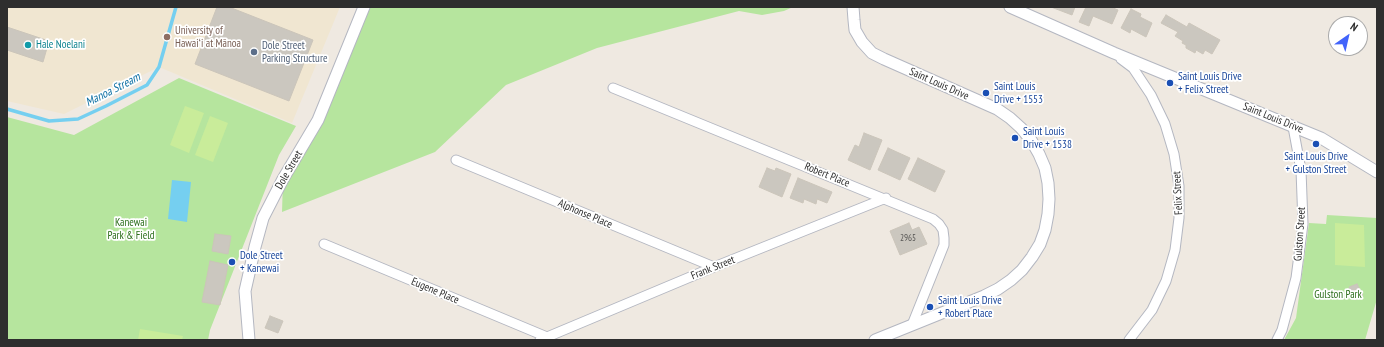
<!DOCTYPE html>
<meta charset="utf-8">
<style>
body{margin:0}
#map{position:relative;width:1384px;height:347px;overflow:hidden;background:#efe9e1;font-family:"PT Sans Narrow",sans-serif}
canvas{display:block}
.frame{position:absolute;inset:0;border:8px solid #2e2e2e;pointer-events:none}
.north{position:absolute;left:1328px;top:16px;width:40px;height:40px;box-sizing:border-box;background:#fff;border:1px solid #ababab;border-radius:50%;rotate:34deg;font-size:11px;font-weight:700;line-height:16px;text-align:center;color:#2e2e2e}
.north::after{content:'';display:block;margin:auto;width:14px;height:18px;background:#4264fb;clip-path:polygon(50% 0,100% 100%,50% 72%,0 100%)}
</style>
<div id="map">
<canvas width="1384" height="347"></canvas>
<div class="frame"></div>
<div class="north">N</div>
</div>
<script>
const c = document.querySelector('canvas').getContext('2d');
c.lineJoin = 'round';
function paint(path, color) {
  c.fillStyle = color;
  c.fill(path, 'evenodd');
}
function shape(rows) {
  const path = new Path2D();
  for (const r of rows) {
    path.moveTo(r[0], r[1]);
    for (let i = 2; i < r.length; i += 2) path.lineTo(r[i], r[i + 1]);
  }
  return path;
}
function stroke(path, color, width, dash) {
  c.strokeStyle = color;
  c.lineWidth = width;
  c.lineCap = dash ? 'butt' : 'round';
  c.setLineDash(dash || []);
  c.stroke(path);
}
function write(font, color, halo, rows, align = 'center') {
  c.font = font + ' "PT Sans Narrow",sans-serif';
  c.lineWidth = 3.5;
  c.setLineDash([]);
  c.textBaseline = 'middle';
  c.strokeStyle = halo;
  c.fillStyle = color;
  for (const [text, x, y, turn = 0] of rows) {
    c.save();
    c.translate(x, y);
    c.rotate((+turn || 0) * Math.PI / 180);
    c.textAlign = isNaN(turn) ? turn : align;
    if (halo) c.strokeText(text, 0, 0);
    c.fillText(text, 0, 0);
    c.restore();
  }
}
const education = shape([
 [7,7,340,7,292,123,159,67,64,114,7,101]
]);
const green = shape([
 [364,7,793,7,784,11,762,15,739,11,597,48,506,85,435,152,282,212,283,179,318,120],
 [179,78,296,126,279,155,210,330,208,340,7,340,7,117,74,135],
 [1327,215,1377,218,1377,299,1365,340,1284,340,1296,318,1309,223,1326,224]
]);
const pitch = shape([
 [185,106,204,113,189,153,170,145],
 [210,116,228,123,213,162,195,155],
 [1335,223,1364,225,1365,267,1335,265],
 [140,329,183,336,182,340,138,340]
]);
const water = shape([
 [172,180,191,182,187,222,168,219]
]);
const stream = shape([
 [7,109,49,121,78,119,106,106,147,85,159,67,176,7]
]);
const building = shape([
 [217,7,229,7,313,40,289,101,195,64,217,7],
 [1051,7,1075,7,1072,15,1051,7],
 [1086,7,1111,7,1118,10,1112,24,1093,16,1089,26,1079,22,1086,7],
 [1131,9,1141,14,1140,17,1152,23,1146,37,1131,29,1130,33,1121,28,1131,9],
 [1166,15,1187,27,1189,23,1220,40,1212,54,1205,50,1203,54,1196,50,1195,53,1186,48,1186,45,1182,43,1183,41,1175,36,1178,32,1161,23,1166,15],
 [7,27,49,41,43,62,7,50,7,27],
 [864,133,882,140,870,170,848,160,855,145,859,147,864,133],
 [888,148,910,158,900,180,878,170,888,148],
 [918,158,945,171,935,192,908,179,918,158],
 [767,168,775,171,776,168,791,174,782,197,759,187,767,168],
 [798,178,832,192,827,203,817,199,816,204,804,199,803,203,790,198,798,178],
 [909,223,912,230,919,227,927,244,900,255,890,231,909,223],
 [215,234,231,236,228,254,212,251,215,234],
 [210,261,228,265,220,305,202,302,210,261],
 [1357,284,1363,295,1355,300,1349,287,1357,284],
 [270,316,283,321,278,333,265,328,270,316]
]);
const minor = shape([
 [1121,59,1133,68,1151,95,1165,124,1174,154,1179,186,1179,218,1175,250,1166,281,1152,310,1129,340],
 [613,88,933,219,939,224,943,230,944,238,944,245,912,325],
 [456,160,714,267],
 [324,244,547,337],
 [540,340,714,267,886,198],
 [1277,340,1282,330,1296,278,1303,224,1301,170,1293,127]
]);
const tertiary = shape([
 [853,7,854,20,855,30,862,42,872,53,884,59,997,109,1010,118,1021,128,1031,140,1039,154,1045,168,1048,183,1049,199,1048,214,1045,230,1040,244,1032,257,1022,270,1011,280,998,289,984,296,875,340],
 [1010,7,1114,53,1321,138,1377,172],
 [249,340,245,291,255,247,263,218,283,179,318,120,364,7]
]);
const markers = [
 [167,37,4,"#8d6e63"],
 [28,45,4,"#0f9aa8"],
 [254,52,4,"#5c6f8a"],
 [1170,83,4,"#1a4fb4"],
 [986,93,4,"#1a4fb4"],
 [1015,138,4,"#1a4fb4"],
 [1316,144,4,"#1a4fb4"],
 [232,262,4,"#1a4fb4"],
 [930,307,4,"#1a4fb4"]
];
const numberNames = [
 ["2965",908,238]
];
const educationNames = [
 ["University of",175,31],
 ["Hawaiʻi at Mānoa",175,44]
];
const cultureNames = [
 ["Hale Noelani",36,45]
];
const serviceNames = [
 ["Dole Street",262,46],
 ["Parking Structure",262,59]
];
const transitNames = [
 ["Saint Louis Drive",1178,77],
 ["+ Felix Street",1178,90],
 ["Saint Louis",994,87],
 ["Drive + 1553",994,100],
 ["Saint Louis",1023,132],
 ["Drive + 1538",1023,145],
 ["Saint Louis Drive",1316,157,"center"],
 ["+ Gulston Street",1316,170,"center"],
 ["Dole Street",240,256],
 ["+ Kanewai",240,269],
 ["Saint Louis Drive",938,301],
 ["+ Robert Place",938,314]
];
const streetNames = [
 ["Saint Louis Drive",939,84,24],
 ["Saint Louis Drive",1273,118,22],
 ["Dole Street",289,170,-60],
 ["Robert Place",827,175,22],
 ["Felix Street",1178,193,-93],
 ["Alphonse Place",585,214,23],
 ["Gulston Street",1300,234,-86],
 ["Frank Street",713,268,-22],
 ["Eugene Place",435,291,23]
];
const parkNames = [
 ["Kanewai",131,223],
 ["Park & Field",131,236],
 ["Gulston Park",1338,295]
];
const waterNames = [
 ["Manoa Stream",113,90,-27]
];
paint(education, '#f0e6d1');
paint(green, '#b6e59e');
paint(pitch, '#c9ec9a');
paint(water, '#75cff0');
stroke(stream, '#75cff0', 3.5);
paint(building, '#cbc7bf');
stroke(building, '#cbc5ba', 1);
stroke(minor, '#b4b7c1', 11);
stroke(tertiary, '#b4b7c1', 13);
stroke(minor, '#fff', 9);
stroke(tertiary, '#fff', 11);
for (const [x, y, r, color] of markers) {
  const dot = new Path2D();
  dot.arc(x, y, r, 0, 2 * Math.PI);
  c.fillStyle = color;
  c.fill(dot);
  stroke(dot, '#fff', 1.5);
}
write('9px', '#555452', null, numberNames);
write('11px', '#785e54', '#fff', educationNames, 'left');
write('11px', '#0d838f', '#fff', cultureNames, 'left');
write('11px', '#4e5e75', '#fff', serviceNames, 'left');
write('11px', '#164399', '#fff', transitNames, 'left');
write('11px', '#2e2e2e', '#fff', streetNames);
write('11px', '#2c6e1b', '#fff', parkNames);
write('italic 12px', '#0d6fa3', '#fff', waterNames);
</script>
